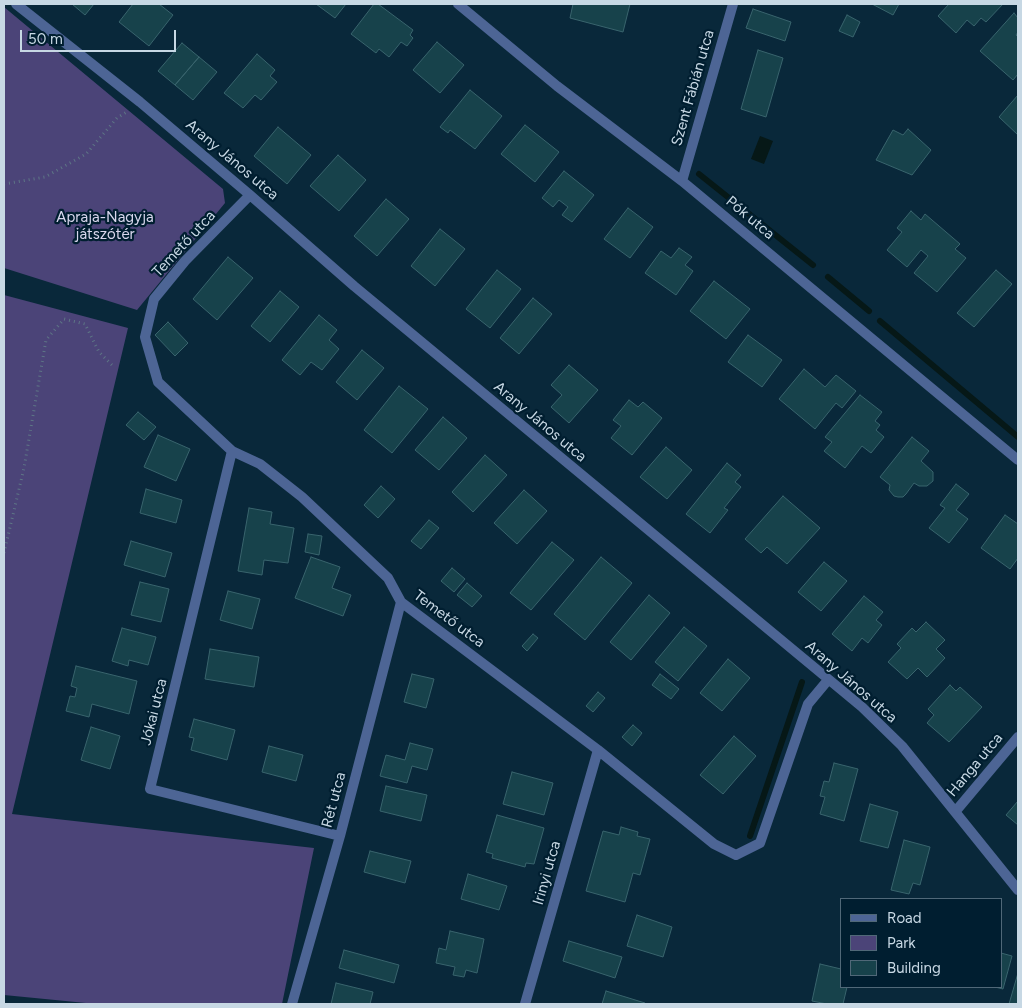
<!DOCTYPE html>
<meta charset="utf-8">
<style>
body{margin:0}
#map{position:relative;width:1022px;height:1008px;overflow:hidden;background:#09283a;font-family:Figtree,sans-serif}
canvas{display:block}
.frame{position:absolute;inset:0;border:5px solid #c7d8e4;pointer-events:none}
.legend{position:absolute;left:840px;top:898px;width:162px;height:90px;box-sizing:border-box;background:#001e30;border:1px solid #506878;margin:0;padding:6px 9px;list-style:none;font-size:15px;color:#c7d8e4}
.legend li{display:flex;align-items:center;gap:10px;height:25px}
.legend b{width:25px;border:1px solid #506878}
.scale{position:absolute;left:20px;top:30px;width:156px;height:22px;box-sizing:border-box;border:2px solid #c7d8e4;border-top:0;padding-left:6px;font-size:15px;line-height:18px;white-space:nowrap;color:#c7d8e4;-webkit-text-stroke:4px #001e30;paint-order:stroke}
</style>
<div id="map">
<canvas width="1022" height="1008"></canvas>
<div class="frame"></div>
<ul class="legend">
<li><b style="height:6px;background:#4d6595"></b>Road</li>
<li><b style="height:14px;background:#4b4478"></b>Park</li>
<li><b style="height:14px;background:#17424b"></b>Building</li>
</ul>
<div class="scale">50 m</div>
</div>
<script>
const c = document.querySelector('canvas').getContext('2d');
c.lineJoin = 'round';
function paint(path, color) {
  c.fillStyle = color;
  c.fill(path, 'evenodd');
}
function shape(rows) {
  const path = new Path2D();
  for (const r of rows) {
    path.moveTo(r[0], r[1]);
    for (let i = 2; i < r.length; i += 2) path.lineTo(r[i], r[i + 1]);
  }
  return path;
}
function stroke(path, color, width, dash) {
  c.strokeStyle = color;
  c.lineWidth = width;
  c.lineCap = dash ? 'butt' : 'round';
  c.setLineDash(dash || []);
  c.stroke(path);
}
function write(font, color, halo, rows, align = 'center') {
  c.font = font + ' Figtree,sans-serif';
  c.lineWidth = 4.5;
  c.setLineDash([]);
  c.textBaseline = 'middle';
  c.strokeStyle = halo;
  c.fillStyle = color;
  for (const [text, x, y, turn = 0] of rows) {
    c.save();
    c.translate(x, y);
    c.rotate((+turn || 0) * Math.PI / 180);
    c.textAlign = isNaN(turn) ? turn : align;
    if (halo) c.strokeText(text, 0, 0);
    c.fillText(text, 0, 0);
    c.restore();
  }
}
const green = shape([
 [4,7,223,189,225,203,137,310,4,268],
 [4,295,128,328,12,814,314,848,282,1004,96,1004,4,995]
]);
const water = shape([
 [760,136,773,141,764,164,751,159]
]);
const stream = shape([
 [699,174,813,265],
 [828,277,869,311],
 [880,321,1018,437],
 [750,836,802,682]
]);
const building = shape([
 [72,4,94,4,85,15,72,4],
 [133,4,159,4,173,15,149,46,119,22,133,4],
 [316,4,346,4,335,18,316,4],
 [374,4,378,4,413,30,410,35,413,38,407,46,401,42,389,57,379,49,376,53,351,34,374,4],
 [573,4,630,4,623,32,570,18,573,4],
 [872,4,899,4,893,15,872,4],
 [949,4,1003,4,986,22,981,18,974,26,967,20,956,33,938,16,949,4],
 [753,9,791,22,785,41,746,28,753,9],
 [1014,13,1018,18,1018,32,1016,35,1018,37,1018,74,1013,80,980,51,1014,13],
 [847,15,860,22,853,37,839,31,847,15],
 [437,42,464,65,440,93,413,70,437,42],
 [182,43,199,57,175,85,158,71,182,43],
 [758,50,783,58,766,117,741,109,758,50],
 [257,54,275,70,270,76,277,82,261,100,255,95,243,108,224,93,257,54],
 [199,57,217,72,193,100,175,85,199,57],
 [470,90,502,116,475,149,450,130,448,133,440,127,470,90],
 [1018,95,1018,135,999,117,1018,95],
 [525,125,559,152,535,182,501,154,525,125],
 [278,127,311,155,287,184,254,156,278,127],
 [908,129,931,150,912,175,876,160,893,130,903,135,908,129],
 [338,155,366,180,339,211,310,186,338,155],
 [564,171,594,195,572,222,562,215,568,207,559,200,553,207,542,198,564,171],
 [386,199,409,219,377,256,354,236,386,199],
 [628,208,653,227,630,258,604,239,628,208],
 [911,211,921,220,925,214,960,244,955,249,966,258,937,292,914,273,928,256,921,250,907,267,887,250,902,232,897,228,911,211],
 [440,229,465,249,435,286,411,266,440,229],
 [679,248,692,257,685,265,693,271,676,295,645,273,661,251,671,258,679,248],
 [228,257,253,278,217,320,193,299,228,257],
 [497,270,521,289,490,328,466,309,497,270],
 [996,270,1012,284,974,327,957,313,996,270],
 [714,281,750,309,726,339,690,311,714,281],
 [280,291,299,307,270,342,251,326,280,291],
 [533,298,552,314,519,354,500,338,533,298],
 [319,315,337,330,329,340,339,349,322,370,311,362,300,375,282,360,319,315],
 [168,322,188,343,175,356,155,335,168,322],
 [748,335,782,360,762,387,728,362,748,335],
 [362,350,384,368,357,400,336,382,362,350],
 [569,365,598,390,569,423,551,407,562,395,551,385,569,365],
 [804,369,825,387,836,375,856,391,842,408,836,403,815,429,779,399,804,369],
 [399,386,428,409,392,453,364,430,399,386],
 [860,395,882,412,875,421,880,425,876,430,884,437,871,453,862,446,845,468,824,451,832,442,825,437,860,395],
 [629,400,638,407,643,402,662,418,632,455,611,438,621,426,613,420,629,400],
 [138,412,156,427,144,440,126,425,138,412],
 [443,417,467,438,439,470,415,450,443,417],
 [158,435,190,449,176,481,144,467,158,435],
 [912,437,929,451,921,461,933,472,933,481,927,486,919,486,914,483,906,494,903,497,898,497,894,496,889,490,890,485,880,477,912,437],
 [666,447,692,470,667,499,640,477,666,447],
 [485,455,507,475,473,512,452,492,485,455],
 [727,463,741,475,735,482,741,487,724,508,728,510,710,533,686,514,727,463],
 [956,484,969,494,956,510,968,519,949,543,929,528,945,508,940,505,956,484],
 [381,486,395,499,378,518,364,505,381,486],
 [146,489,182,500,176,523,140,513,146,489],
 [524,490,547,511,517,544,494,523,524,490],
 [783,496,820,528,787,564,767,547,761,553,745,539,783,496],
 [249,508,272,512,270,524,294,528,288,563,264,560,262,575,238,571,249,508],
 [1005,515,1018,524,1018,558,1010,569,981,548,1005,515],
 [429,520,439,528,421,549,411,541,429,520],
 [308,534,322,536,319,555,305,552,308,534],
 [131,541,172,553,165,577,124,565,131,541],
 [552,542,574,560,531,610,510,593,552,542],
 [311,557,340,567,332,588,351,595,343,616,295,598,311,557],
 [601,557,632,583,585,640,554,614,601,557],
 [824,562,847,581,821,611,798,592,824,562],
 [452,568,465,579,454,592,441,581,452,568],
 [140,582,169,589,161,622,131,615,140,582],
 [467,583,482,596,472,607,457,595,467,583],
 [228,591,260,599,252,629,220,620,228,591],
 [649,595,670,613,631,660,610,642,649,595],
 [864,596,883,612,876,620,882,625,868,643,862,638,852,651,832,634,864,596],
 [926,622,945,640,936,649,945,658,927,677,918,668,907,679,888,662,901,648,897,644,912,628,916,632,926,622],
 [684,627,707,646,678,681,655,662,684,627],
 [122,628,156,637,148,665,129,660,128,666,112,661,122,628],
 [533,634,538,638,527,651,522,646,533,634],
 [210,649,259,657,254,687,205,679,210,649],
 [728,659,750,678,722,711,700,693,728,659],
 [76,666,137,681,129,714,92,704,89,717,66,711,70,696,75,697,77,688,71,686,76,666],
 [412,674,434,679,426,708,404,702,412,674],
 [660,674,679,689,671,699,652,685,660,674],
 [950,685,956,691,960,687,982,707,949,742,927,723,934,715,928,709,950,685],
 [598,692,605,698,593,712,586,706,598,692],
 [194,719,235,730,227,760,191,750,194,738,189,737,194,719],
 [633,725,642,733,632,746,622,737,633,725],
 [91,727,120,736,110,769,81,760,91,727],
 [734,736,756,756,723,794,700,775,734,736],
 [410,743,433,749,427,770,412,766,407,783,380,776,386,755,405,760,410,743],
 [269,746,303,755,296,781,262,772,269,746],
 [834,763,858,769,844,821,820,814,825,797,820,796,824,781,829,782,834,763],
 [512,772,553,783,544,815,503,804,512,772],
 [386,786,427,795,421,821,380,811,386,786],
 [1018,801,1018,825,1006,815,1018,801],
 [870,804,898,812,888,848,860,841,870,804],
 [497,815,544,828,534,864,526,863,525,867,492,858,493,854,486,852,497,815],
 [621,827,638,832,637,836,650,839,640,875,633,873,625,902,586,891,603,831,619,835,621,827],
 [904,840,930,847,920,885,913,883,909,894,891,890,904,840],
 [370,851,411,861,405,883,364,872,370,851],
 [468,874,507,886,499,910,461,899,468,874],
 [637,915,672,927,663,957,627,946,637,915],
 [450,931,484,939,477,973,466,970,464,977,453,975,455,967,436,963,439,948,446,950,450,931],
 [569,941,622,957,615,978,563,961,569,941],
 [344,950,399,965,394,983,339,968,344,950],
 [1001,953,1012,956,1003,989,995,987,1001,987,1001,953],
 [820,964,841,969,841,987,847,987,843,1004,827,1004,812,1001,820,964],
 [1018,973,1018,1004,1009,1004,1018,973],
 [336,983,373,992,370,1004,331,1004,336,983],
 [606,991,645,1003,644,1004,602,1004,606,991]
]);
const path = shape([
 [4,184,45,177,86,154,117,118,128,111],
 [4,553,24,468,46,340,64,319,85,324,99,352,113,366]
]);
const street = shape([
 [16,4,140,102,250,195,354,286,862,707,902,746,1018,890],
 [458,4,557,86,682,181,1018,460],
 [682,181,733,4],
 [250,195,185,261,154,299,145,337,158,382,232,451,260,464,302,497,388,578,401,602,598,750,714,844,736,855,760,843,808,704,828,680],
 [232,451,150,789,340,836],
 [955,812,1018,737],
 [292,1004,340,836,401,602],
 [525,1004,598,750]
]);
const streetNames = [
 ["Szent Fábián utca",693,88,-74],
 ["Arany János utca",232,160,40],
 ["Pók utca",750,218,40],
 ["Temető utca",184,244,-47],
 ["Arany János utca",540,422,40],
 ["Temető utca",449,619,37],
 ["Arany János utca",851,682,41],
 ["Jókai utca",154,712,-76],
 ["Hanga utca",975,765,-50],
 ["Rét utca",334,800,-75],
 ["Irinyi utca",547,873,-74]
];
const parkNames = [
 ["Apraja-Nagyja",105,218],
 ["játszótér",105,235]
];
paint(green, '#4b4478');
paint(water, '#061817');
stroke(stream, '#061817', 6);
paint(building, '#17424b');
stroke(building, '#39646d', 1);
stroke(path, '#5e7686', 3, [1, 4]);
stroke(street, '#4d6595', 10);
write('15px', '#c7d8e4', '#001e30', streetNames);
write('15px', '#d8d7ed', '#001e30', parkNames);
</script>
